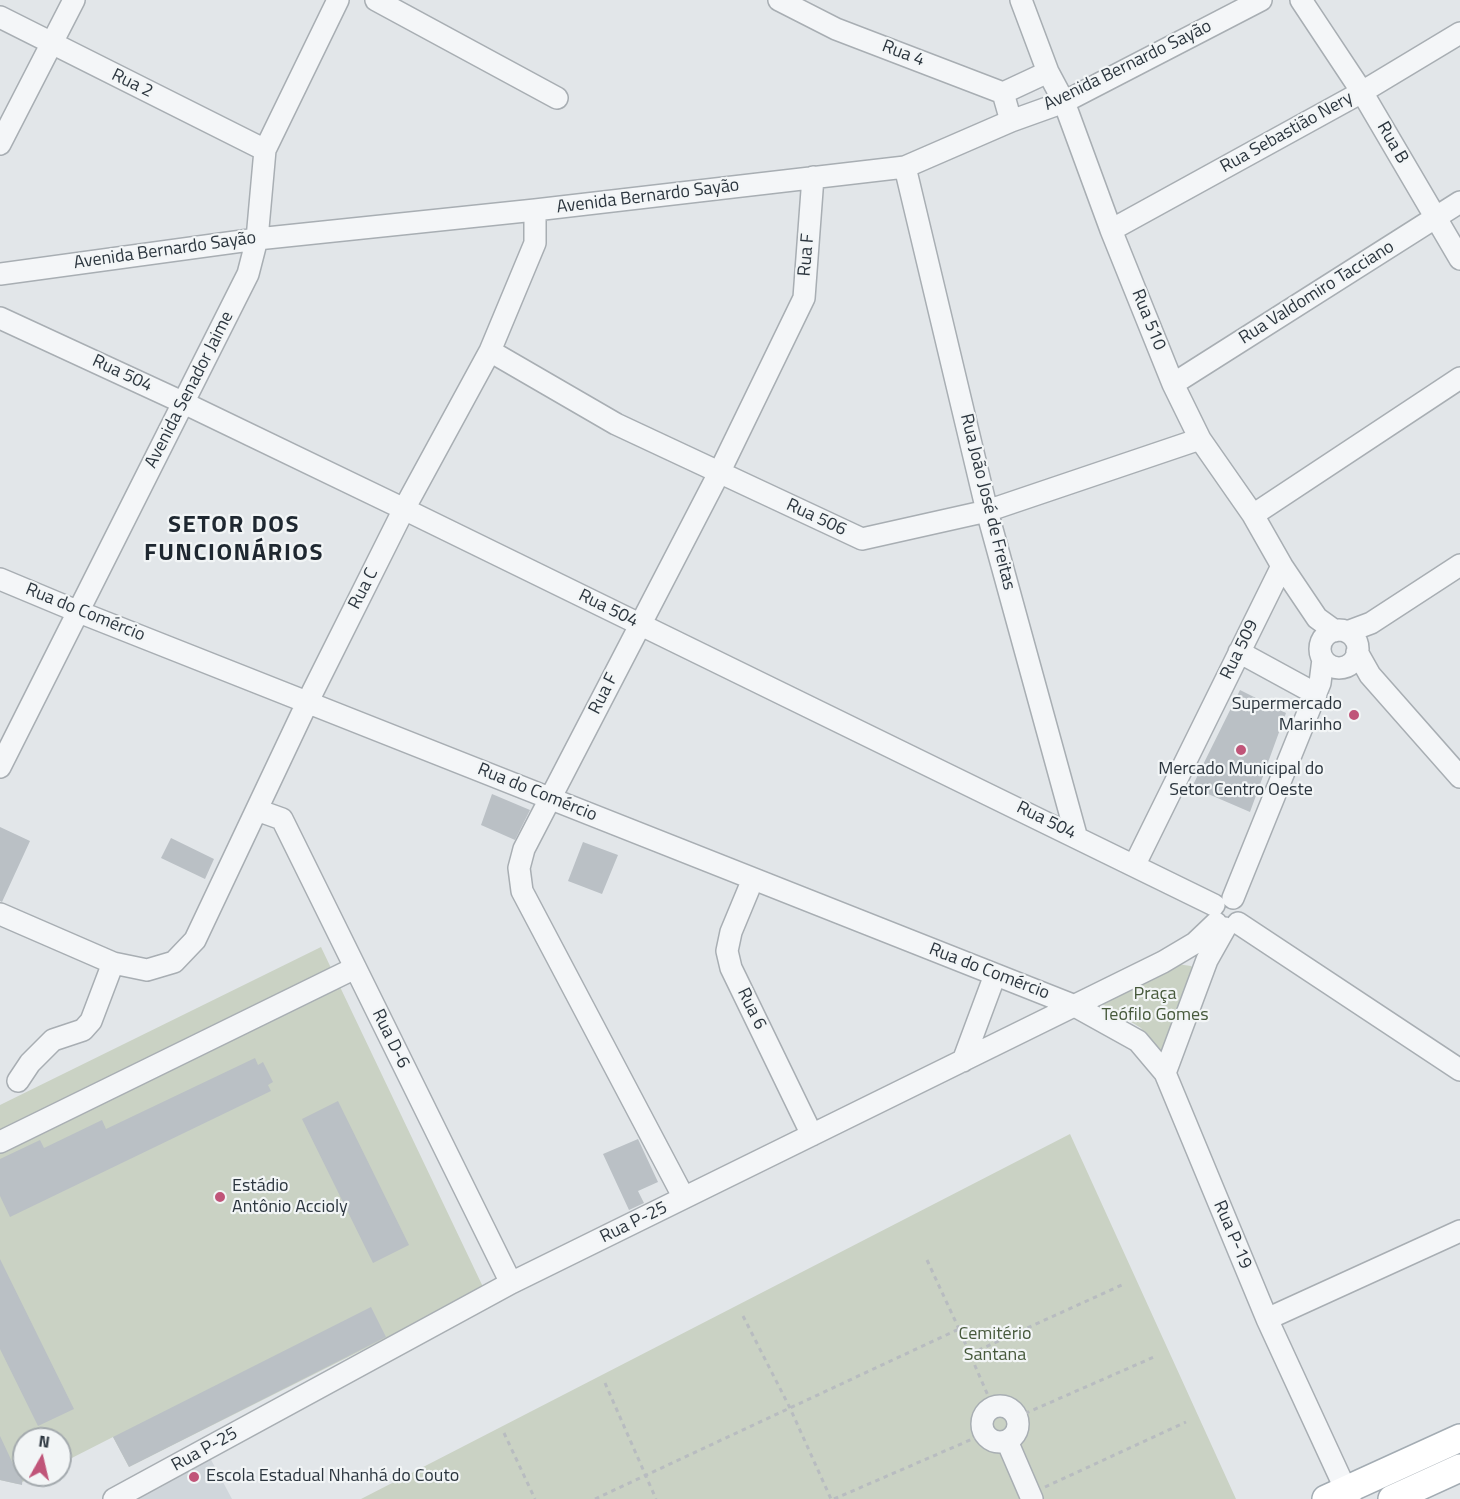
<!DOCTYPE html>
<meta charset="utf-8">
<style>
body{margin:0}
#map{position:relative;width:1460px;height:1499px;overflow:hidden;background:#e2e6e9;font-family:"Titillium Web",sans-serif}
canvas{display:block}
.north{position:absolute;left:12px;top:1427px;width:60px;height:60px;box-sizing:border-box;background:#f2f5f6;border:2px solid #a3a9ad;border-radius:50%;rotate:8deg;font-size:16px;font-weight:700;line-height:24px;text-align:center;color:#2c363f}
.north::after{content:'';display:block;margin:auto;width:21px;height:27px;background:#c05579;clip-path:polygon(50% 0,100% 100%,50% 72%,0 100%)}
</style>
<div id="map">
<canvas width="1460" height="1499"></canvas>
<div class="north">N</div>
</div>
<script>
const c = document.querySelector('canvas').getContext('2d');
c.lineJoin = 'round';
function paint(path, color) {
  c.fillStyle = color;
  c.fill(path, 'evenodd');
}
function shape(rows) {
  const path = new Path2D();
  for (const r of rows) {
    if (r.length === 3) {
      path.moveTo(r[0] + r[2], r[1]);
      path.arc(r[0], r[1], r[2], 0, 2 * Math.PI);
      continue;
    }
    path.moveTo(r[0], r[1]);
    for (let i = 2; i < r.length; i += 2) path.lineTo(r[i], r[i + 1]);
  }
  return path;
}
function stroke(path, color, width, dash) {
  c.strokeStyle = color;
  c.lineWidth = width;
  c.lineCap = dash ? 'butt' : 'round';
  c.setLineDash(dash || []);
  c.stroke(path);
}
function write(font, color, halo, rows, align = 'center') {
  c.font = font + ' "Titillium Web",sans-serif';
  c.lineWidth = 4.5;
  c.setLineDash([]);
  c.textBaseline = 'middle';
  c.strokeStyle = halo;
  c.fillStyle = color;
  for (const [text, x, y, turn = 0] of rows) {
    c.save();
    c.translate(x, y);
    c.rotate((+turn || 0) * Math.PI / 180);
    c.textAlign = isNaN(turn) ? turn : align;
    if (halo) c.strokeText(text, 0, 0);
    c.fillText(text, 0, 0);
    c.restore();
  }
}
const built = shape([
 [209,1456,232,1499,127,1499]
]);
const green = shape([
 [321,947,484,1289,129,1467,113,1437,60,1464,60,1439,24,1439,24,1475,37,1475,18,1484,0,1480,0,1105],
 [1177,964,1191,966,1197,972,1166,1050,1158,1051,1141,1028,1099,1002],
 [1070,1134,1236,1499,361,1499]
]);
const building = shape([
 [1240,690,1286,713,1250,812,1192,787],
 [492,794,530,810,515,840,481,825],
 [0,827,30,841,2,902,0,901],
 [171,838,214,859,205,879,161,858],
 [583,842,618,855,602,894,568,881],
 [255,1058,258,1065,263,1062,273,1082,268,1085,271,1091,10,1217,0,1196,0,1159,40,1140,44,1148,102,1120,106,1129],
 [338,1101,409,1245,373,1263,302,1119],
 [638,1139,658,1182,638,1191,644,1203,629,1210,603,1154],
 [0,1259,74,1409,38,1426,0,1349],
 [371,1307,386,1337,129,1467,113,1437],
 [0,1436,15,1468,24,1464,22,1485,0,1480]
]);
const path = shape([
 [927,1260,959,1329],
 [743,1316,790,1408,831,1499],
 [970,1354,1124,1284],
 [605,1383,656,1499],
 [1017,1417,1154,1357],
 [504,1433,535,1499],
 [1045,1487,1186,1422],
 [595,1499,959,1329,993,1407],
 [834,1499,984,1434]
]);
const minor = shape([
 [376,0,557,98],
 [779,0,836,29,1003,93,1011,121],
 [1021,0,1048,72,1064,102,1111,230,1173,384,1200,439,1253,515,1282,566,1317,618,1335,631],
 [1301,0,1362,92,1460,259],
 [0,17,265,150],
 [1003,93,1048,72],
 [0,144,74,0],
 [905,167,987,511,1076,835],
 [1111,230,1362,92,1460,33],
 [0,274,257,239,535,210,905,167,1011,121,1064,102,1261,0],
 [0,318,184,403,404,509,1214,905],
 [490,351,616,424,862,539,987,511,1200,439],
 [1173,384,1460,202],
 [1253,515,1460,378],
 [0,579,79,612,1075,1006,1138,1041,1165,1073,1267,1319,1350,1499],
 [1339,649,19],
 [1347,632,1371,623,1460,565],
 [1239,652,1316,694],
 [1357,652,1370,675,1460,777],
 [0,767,248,274,257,239,265,150,338,0],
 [257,810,282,819,511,1283],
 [1135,864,1282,566],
 [753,879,731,932,727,951,731,968,812,1135],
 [1233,898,1320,683,1323,659],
 [0,914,113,963,147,970,174,962,195,940,308,701,404,509,490,351,535,243,535,210],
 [1238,923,1460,1070],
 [963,1061,995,975],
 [1165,1073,1207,960,1225,928],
 [18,1081,30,1063,53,1040,83,1030,91,1021,113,963],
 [0,1142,355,968],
 [684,1198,522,891,519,868,524,849,719,473,804,298,813,177],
 [1267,1319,1460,1231],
 [1000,1424,18],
 [1007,1441,1032,1499],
 [114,1499,511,1283,1163,962,1195,943,1216,923]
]);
const major = shape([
 [1326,1499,1460,1438],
 [1392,1499,1460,1468]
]);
const markers = [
 [1354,715,6,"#c05579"],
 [1241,750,6,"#c05579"],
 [220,1197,6,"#c05579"],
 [194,1477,6,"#c05579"]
];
const streetNames = [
 ["Rua 4",903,54,21],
 ["Avenida Bernardo Sayão",1128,66,-26],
 ["Rua 2",132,84,26],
 ["Rua Sebastião Nery",1287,133,-29],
 ["Rua B",1392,143,60],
 ["Avenida Bernardo Sayão",648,197,-7],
 ["Avenida Bernardo Sayão",165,251,-8],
 ["Rua F",807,255,-85],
 ["Rua Valdomiro Tacciano",1317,293,-32],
 ["Rua 510",1148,320,68],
 ["Rua 504",122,374,25],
 ["Avenida Senador Jaime",190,390,-63],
 ["Rua João José de Freitas",987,502,76],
 ["Rua 506",816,518,25],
 ["Rua C",364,589,-63],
 ["Rua 504",608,609,26],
 ["Rua do Comércio",85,613,22],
 ["Rua 509",1240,650,-64],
 ["Rua F",604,694,-63],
 ["Rua do Comércio",537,793,22],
 ["Rua 504",1046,821,26],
 ["Rua do Comércio",989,972,21],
 ["Rua 6",751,1009,64],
 ["Rua D-6",390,1039,64],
 ["Rua P-25",634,1223,-26],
 ["Rua P-19",1232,1235,67],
 ["Rua P-25",205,1450,-29]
];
const poiNames = [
 ["Supermercado",1342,705,"right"],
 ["Marinho",1342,726,"right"],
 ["Mercado Municipal do",1241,770,"center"],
 ["Setor Centro Oeste",1241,791,"center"],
 ["Estádio",232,1187],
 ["Antônio Accioly",232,1208],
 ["Escola Estadual Nhanhá do Couto",206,1477]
];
const parkNames = [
 ["Praça",1155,995],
 ["Teófilo Gomes",1155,1016],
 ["Cemitério",995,1335],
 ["Santana",995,1356]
];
const districtNames = [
 ["SETOR DOS",234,526],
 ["FUNCIONÁRIOS",234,554]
];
paint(built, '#d0d6db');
paint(green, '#cad2c4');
paint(building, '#bac0c5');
stroke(minor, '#a8aeb3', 24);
stroke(major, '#a3acb3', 30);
stroke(path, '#b8bcc0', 3, [4.5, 4.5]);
stroke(minor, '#f4f6f8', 21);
stroke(major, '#fff', 27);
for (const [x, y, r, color] of markers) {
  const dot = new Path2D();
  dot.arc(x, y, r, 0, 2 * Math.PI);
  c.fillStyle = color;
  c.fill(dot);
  stroke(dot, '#f2f5f6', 2);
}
write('18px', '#2c363f', '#f2f5f6', streetNames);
write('18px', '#2c363f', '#f2f5f6', poiNames, 'left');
write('18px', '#46593b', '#f2f5f6', parkNames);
c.letterSpacing = '1.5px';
write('bold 24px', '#1e2730', '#f2f5f6', districtNames);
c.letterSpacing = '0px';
</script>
